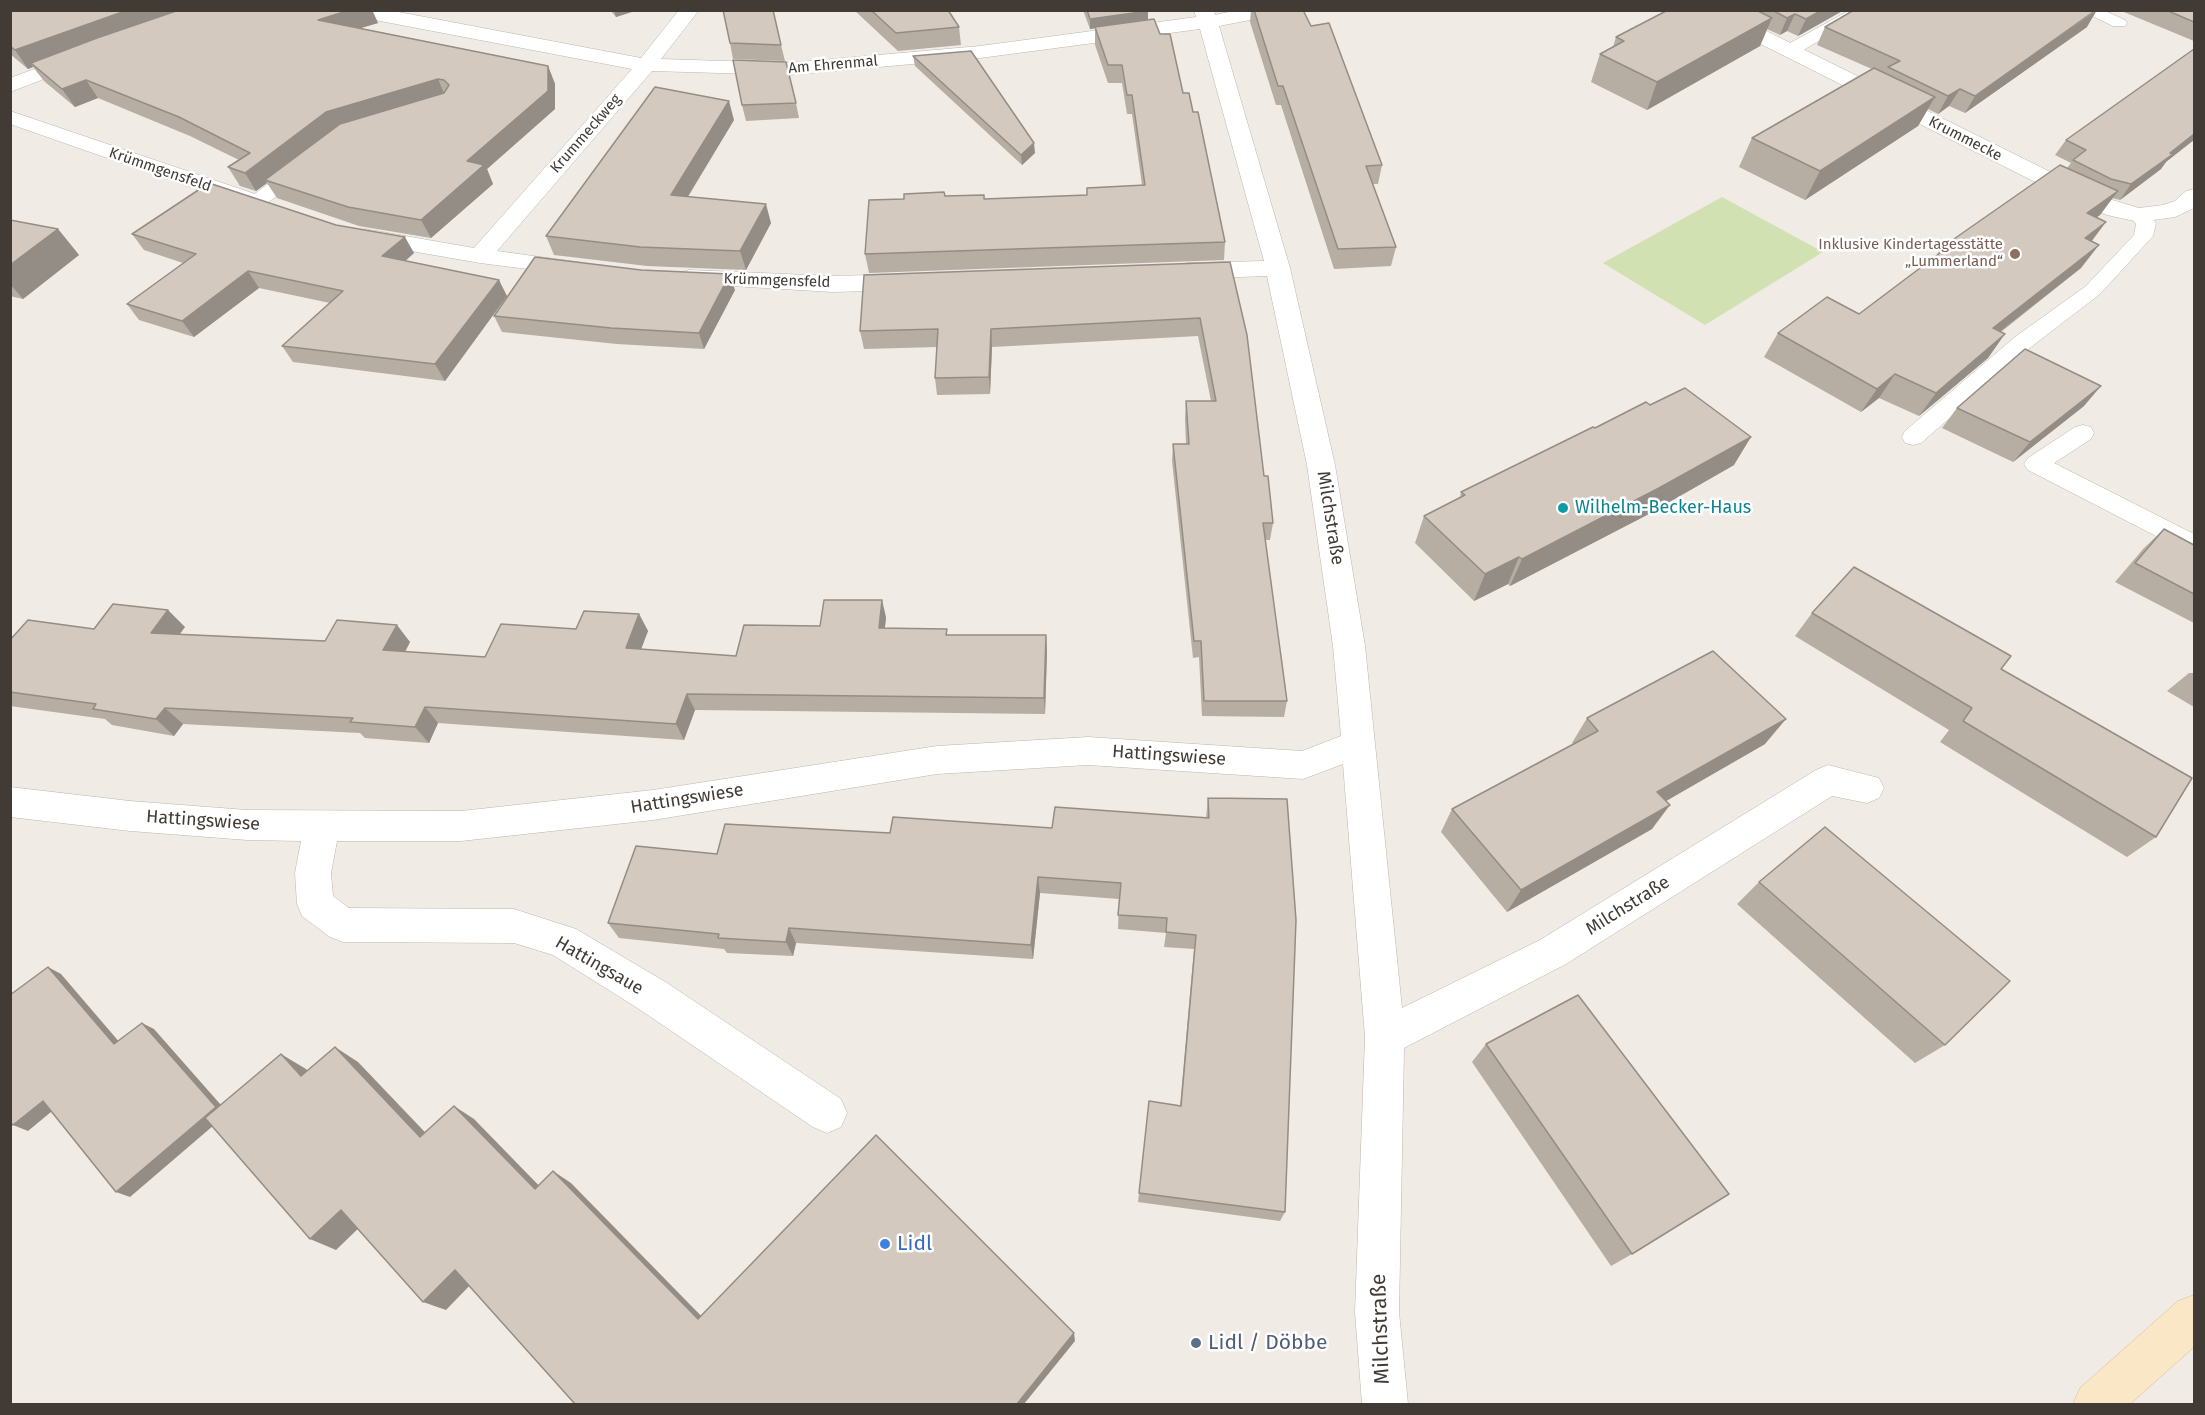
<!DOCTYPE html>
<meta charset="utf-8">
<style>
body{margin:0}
#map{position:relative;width:2205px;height:1415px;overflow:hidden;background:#f0ebe5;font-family:"Fira Sans",sans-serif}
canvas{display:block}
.frame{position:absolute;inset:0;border:12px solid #423b35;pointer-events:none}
</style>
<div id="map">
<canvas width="2205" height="1415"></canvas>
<div class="frame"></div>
</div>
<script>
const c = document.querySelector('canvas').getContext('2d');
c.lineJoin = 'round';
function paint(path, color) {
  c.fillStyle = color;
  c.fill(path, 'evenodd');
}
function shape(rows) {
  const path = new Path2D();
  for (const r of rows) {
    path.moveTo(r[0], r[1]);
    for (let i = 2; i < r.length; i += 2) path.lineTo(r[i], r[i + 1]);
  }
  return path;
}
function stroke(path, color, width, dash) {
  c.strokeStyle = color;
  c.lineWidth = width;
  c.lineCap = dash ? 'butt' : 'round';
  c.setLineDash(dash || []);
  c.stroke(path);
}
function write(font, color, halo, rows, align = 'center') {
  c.font = font + ' "Fira Sans",sans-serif';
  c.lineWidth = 5;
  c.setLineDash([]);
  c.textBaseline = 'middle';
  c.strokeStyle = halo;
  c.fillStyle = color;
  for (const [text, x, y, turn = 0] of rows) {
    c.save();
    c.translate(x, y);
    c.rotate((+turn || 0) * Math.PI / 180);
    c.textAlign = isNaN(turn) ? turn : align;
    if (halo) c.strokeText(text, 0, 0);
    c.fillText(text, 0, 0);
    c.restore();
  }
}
const green = shape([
 [1722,197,1823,252,1705,325,1603,263]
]);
const lane = shape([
 [1850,10,1871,10,1795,55,1783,55,1781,51,1783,47,1850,10],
 [2080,10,2103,10,2125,20,2127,23,2125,26,2113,26,2080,10],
 [301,163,308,165,310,169,308,173,263,206,249,206,246,202,249,198,294,165,301,163],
 [2139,209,2146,211,2156,223,2153,236,2100,294,2031,347,1921,443,1913,445,1905,443,1902,437,1905,431,2015,337,2086,286,2134,235,2136,224,2129,215,2132,211,2139,209],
 [2083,425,2091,427,2094,433,2091,439,2054,463,2194,534,2194,554,2185,551,2028,470,2024,464,2028,458,2075,427,2083,425]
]);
const street = shape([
 [345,10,388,10,641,58,679,10,699,10,661,59,788,63,980,46,1196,17,1194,10,1214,10,1215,15,1237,10,1280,10,1278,14,1271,16,1219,26,1290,268,1335,465,1365,646,1402,1008,1540,940,1816,770,1828,765,1879,778,1884,788,1879,798,1867,803,1832,796,1566,964,1404,1048,1399,1312,1408,1404,1362,1404,1355,1312,1365,1037,1343,764,1303,779,1088,765,937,774,653,820,461,841,337,841,331,873,333,896,349,908,514,909,576,929,667,983,841,1099,847,1113,841,1127,827,1133,813,1127,639,1009,553,955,514,943,343,942,330,937,302,916,297,904,295,873,301,841,247,840,130,831,10,817,10,787,130,801,247,810,461,811,653,790,937,746,1088,737,1302,751,1341,736,1333,646,1307,465,1267,276,1187,279,1178,276,1175,271,1178,266,1187,263,1264,261,1200,29,980,58,788,75,652,71,497,251,584,263,587,268,584,273,575,275,480,263,365,243,357,241,353,236,357,231,365,229,474,248,632,69,354,16,347,14,345,10],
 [1699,10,1724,10,2099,196,2139,208,2163,205,2175,201,2186,191,2194,189,2194,208,2175,217,2139,222,2107,215,2083,206,1701,14,1699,10],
 [81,52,88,54,91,58,88,62,10,92,10,78,81,52],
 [10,111,255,194,259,199,255,204,247,206,239,204,10,124,10,111],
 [689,270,833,276,907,274,916,277,919,282,916,287,907,290,833,292,680,283,677,278,680,273,689,270]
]);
const secondary = shape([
 [2194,1295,2194,1347,2130,1404,2073,1404,2080,1388,2178,1301,2194,1295]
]);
const wall = shape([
 [10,10,372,10,378,23,360,28,548,66,555,84,555,109,487,169,493,184,431,238,359,226,277,198,267,183,256,191,240,186,228,167,239,160,190,136,98,98,75,107,44,81,33,67,28,69,10,54],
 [610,10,638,10,616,17],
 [854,10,948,10,959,27,961,45,898,51],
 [1083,10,1148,10,1148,20,1183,93,1225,242,1224,260,869,273,865,254,945,196,985,199,1087,195,1087,188,1142,185,1132,114,1127,114,1122,83,1108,83,1095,45,1095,28,1090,29],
 [1251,10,1298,10,1311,26,1382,165,1378,184,1373,184,1396,247,1391,266,1334,269,1281,105,1276,105,1250,22],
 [1668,10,1844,10,1798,36,1787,31,1780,35,1767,29,1760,46,1647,110,1591,82,1600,54,1613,47,1616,37],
 [2119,10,2194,10,2194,41],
 [1825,27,2087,27,1965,113,1949,106,1938,114,1928,109,1918,126,1805,200,1739,167,1752,138,1872,69,1817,45],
 [730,43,781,45,785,61,733,59],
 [913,56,1035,153,1022,165,915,66],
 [796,103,799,118,746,121,742,105],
 [734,120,688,197,771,223,746,270,647,266,554,255,546,236],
 [2066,140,2166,162,2161,169,2120,200,2112,198,2100,215,2096,217,2092,241,2081,268,2001,332,1988,358,1919,416,1879,398,1861,412,1764,357,1778,333,1859,314,1936,256,1941,248,2067,168,2071,163,2055,155],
 [10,220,58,229,79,255,23,299,10,296],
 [132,234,414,253,405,261,507,296,445,381,293,362,282,346,330,303,259,288,194,337,139,320,127,304,183,263,144,250],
 [1230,262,1264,476,1273,523,1270,540,1265,540,1287,701,1284,717,1202,716,1199,657,1193,658,1172,461,1173,444,1186,444,1185,419,1186,401,1211,401,1198,336,992,347,990,394,937,395,935,378,937,347,864,349,860,331],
 [735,290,704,349,617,344,502,332,494,316],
 [2084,406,2013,462,1942,428,1957,408],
 [1595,428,1734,465,1645,516,1510,586,1508,584,1474,601,1415,543,1424,516,1460,498,1461,492],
 [2164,529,2194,545,2194,623,2115,582,2144,548],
 [1812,613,2001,669,2156,837,2127,857,1940,742,1949,730,1795,636],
 [639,614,648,631,641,649,736,656,820,626,886,617,885,628,948,635,1046,635,1047,652,1045,714,695,710,684,740,438,723,429,743,365,738,360,733,183,724,174,736,112,725,105,719,10,706,10,640,94,629,185,627,180,634,325,641,410,642,405,652,485,657,576,629],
 [2189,673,2194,673,2194,707,2167,691],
 [1587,718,1765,744,1666,801,1652,829,1507,912,1441,832,1452,809,1573,744,1572,743],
 [1208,798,1285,1212,1280,1221,1138,1202,1149,1101,1180,1106,1194,949,1164,947,1166,933,1118,929,1119,899,1040,893,1033,959,796,943,793,956,727,953,724,949,619,938,608,923,717,854,890,833,1052,828,1206,818],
 [1759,882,1945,1045,1915,1063,1737,904],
 [1486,1044,1632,1254,1611,1266,1472,1062]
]);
const shadedWall = shape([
 [128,10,189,10,31,63,33,67,28,69,15,50],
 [350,10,372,10,378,23,328,38,318,20],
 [614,10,638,10,616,17],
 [1822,10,1844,10,1798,36,1806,19],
 [2097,10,2087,27,1965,113,1975,96],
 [1148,11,1148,21,1090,29,1090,19],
 [1795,14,1787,31,1780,35,1787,18],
 [1772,18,1760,46,1647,110,1657,82],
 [548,66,555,84,555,109,487,169,493,184,431,238,421,220,467,161],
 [438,79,446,98,265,180,267,183,256,191,245,173,326,112],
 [86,80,98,98,75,107,62,89],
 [1960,89,1949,106,1938,114,1948,96],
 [1935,97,1918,126,1805,200,1820,171],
 [729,101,734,120,677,214,671,195],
 [2194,134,2194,140,2166,162,2161,169,2120,200,2131,184],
 [1034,143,1035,153,1022,165,1021,155],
 [2118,191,2100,215,2070,237,2087,213],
 [766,204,771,223,746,270,740,251],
 [2106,222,2088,246,2085,238],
 [58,229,79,255,23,299,10,284,10,265],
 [405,237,414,253,392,273,382,256],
 [2099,245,2081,268,1975,351,1993,328],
 [248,271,259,288,194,337,182,321],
 [730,274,735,290,704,349,699,333],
 [499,280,507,296,445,381,435,364],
 [991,329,992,347,990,394,989,377],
 [2005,334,1988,358,1919,416,1936,393],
 [1895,374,1879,398,1861,412,1877,389],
 [2101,386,2084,406,2013,462,2030,442],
 [1751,437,1734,465,1645,516,1510,586,1522,559],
 [1519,557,1508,584,1474,601,1485,574],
 [882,600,886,617,883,645,879,628],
 [168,610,185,627,168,649,151,633],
 [639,614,648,631,635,665,626,648],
 [397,625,410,642,397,667,383,650],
 [1046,635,1047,652,1045,714,1044,698],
 [687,694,695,710,684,740,676,724],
 [425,707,438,723,429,743,415,727],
 [165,708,183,724,174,736,156,719],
 [1786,719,1765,744,1640,816,1657,792],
 [1670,805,1652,829,1507,912,1521,890],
 [1038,877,1040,893,1033,959,1031,945],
 [789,928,796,943,793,956,786,942],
 [48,967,61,974,127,1051,114,1044],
 [142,1023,154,1029,228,1113,130,1197,116,1192],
 [335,1047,358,1062,442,1150,420,1137],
 [281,1054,306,1069,326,1090,301,1076],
 [43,1101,57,1107,28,1131,13,1125],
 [454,1106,474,1119,554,1201,535,1189],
 [553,1171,571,1183,712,1327,698,1319],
 [341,1210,366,1221,336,1250,310,1239],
 [455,1270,476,1279,446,1310,423,1302],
 [1074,1333,1075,1341,1024,1404,1017,1404]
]);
const building = shape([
 [10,10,128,10,15,50,10,46,10,10],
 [179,10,350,10,318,20,548,66,548,91,467,161,484,165,421,220,348,207,265,180,340,124,444,93,449,85,444,80,438,79,326,112,245,173,228,167,250,153,179,117,86,80,62,89,31,63,97,38,179,10],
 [723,10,773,10,781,45,730,43,723,10],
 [871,10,948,10,959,27,896,33,871,10],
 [1087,10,1148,10,1148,11,1090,19,1087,10],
 [1254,10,1303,10,1311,26,1329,23,1382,165,1366,166,1396,247,1338,249,1283,86,1278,86,1254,10],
 [1668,10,1756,10,1772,18,1657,82,1600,54,1624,41,1616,37,1668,10],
 [1772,10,1822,10,1806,19,1795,14,1787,18,1772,10],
 [1854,10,2096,10,1975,96,1960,89,1948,96,1888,67,1900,61,1825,27,1854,10],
 [2166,10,2194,10,2194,22,2166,10],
 [1154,19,1160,34,1170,34,1183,93,1189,93,1193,112,1198,112,1225,242,865,254,869,200,904,199,904,194,944,192,945,196,984,195,984,199,1087,195,1087,188,1145,185,1132,95,1127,95,1122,65,1108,65,1095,27,1154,19],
 [2194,49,2194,134,2170,153,2173,154,2131,184,2111,179,2073,160,2086,150,2066,140,2194,49],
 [971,51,1034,143,1021,155,913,56,971,51],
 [733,60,786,62,796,103,742,105,733,60],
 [1874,68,1935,97,1820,171,1752,138,1874,68],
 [655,87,729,101,671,195,766,204,740,251,640,247,546,236,655,87],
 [2060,165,2118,191,2087,213,2106,222,2085,238,2099,245,1993,328,2005,334,1936,393,1895,374,1877,389,1778,333,1827,297,1859,314,1944,250,1941,248,2060,165],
 [209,183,336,225,405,237,382,256,499,280,435,364,282,346,343,291,248,271,182,321,127,304,196,254,132,234,209,183],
 [10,220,58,229,10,265,10,220],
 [535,257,641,270,730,274,699,333,611,328,494,316,535,257],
 [1230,262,1247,335,1264,476,1268,476,1273,523,1263,523,1287,701,1204,701,1201,641,1194,641,1173,444,1189,444,1186,401,1216,401,1200,318,991,329,989,377,935,378,938,329,860,331,864,275,1230,262],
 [2025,349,2101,386,2030,442,1957,408,2025,349],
 [1685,388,1751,437,1659,488,1522,559,1519,557,1485,574,1424,516,1465,495,1461,492,1593,427,1595,428,1646,402,1650,405,1685,388],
 [2164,529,2194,545,2194,594,2135,563,2164,529],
 [1854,567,2011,656,2001,669,2192,778,2156,837,1963,721,1972,708,1812,613,1854,567],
 [824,600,882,600,879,628,947,629,946,635,1046,635,1044,698,687,694,676,724,425,707,415,727,350,722,353,718,165,708,156,719,93,709,96,704,10,692,10,640,28,620,94,629,113,604,168,610,151,633,325,641,337,620,397,625,383,650,485,657,501,624,576,629,584,611,639,614,626,648,736,656,744,625,820,626,824,600],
 [1713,651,1786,719,1657,792,1670,805,1521,890,1452,809,1598,731,1587,718,1713,651],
 [1208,798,1287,799,1296,920,1285,1212,1139,1193,1149,1101,1181,1106,1196,935,1166,932,1167,918,1118,915,1121,883,1038,877,1031,945,789,928,786,942,718,938,719,934,608,923,636,846,717,854,725,824,890,833,893,817,1052,828,1055,807,1209,818,1208,798],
 [1825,827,2010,981,1945,1045,1759,882,1825,827],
 [48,967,114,1044,142,1023,216,1107,116,1192,43,1101,13,1125,10,1122,10,995,48,967],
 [1578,995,1729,1194,1632,1254,1486,1044,1578,995],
 [335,1047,420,1137,454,1106,535,1189,553,1171,698,1319,876,1135,1074,1333,1017,1404,575,1404,455,1270,423,1302,341,1210,310,1239,205,1118,281,1054,301,1076,335,1047]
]);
const markers = [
 [2015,254,6,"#8d6e63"],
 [1563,508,6,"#0f9aa8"],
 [885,1244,6,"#3f7fe0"],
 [1196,1343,6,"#5c6f8a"]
];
const farStreetnames = [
 ["Am Ehrenmal",833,65,-5],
 ["Krummeckweg",586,134,-49],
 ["Krummecke",1965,139,27],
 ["Krümmgensfeld",160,170,19],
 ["Krümmgensfeld",777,281,2]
];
const farEducationnames = [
 ["Inklusive Kindertagesstätte",2003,245],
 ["„Lummerland“",2003,262]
];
const cultureNames = [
 ["Wilhelm-Becker-Haus",1575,508]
];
const streetNames = [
 ["Milchstraße",1330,518,81],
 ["Hattingswiese",1169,756,4],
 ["Hattingswiese",687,799,-9],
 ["Hattingswiese",203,821,4],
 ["Milchstraße",1628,906,-32],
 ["Hattingsaue",599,966,30]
];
const nearShopnames = [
 ["Lidl",897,1244]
];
const nearStreetnames = [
 ["Milchstraße",1381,1329,-92]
];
const nearServicenames = [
 ["Lidl / Döbbe",1208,1343]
];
paint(green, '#d1e1b1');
stroke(lane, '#beb5ab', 1);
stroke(street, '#beb5ab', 1);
stroke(secondary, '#cfbb9b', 1);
paint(lane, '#fff');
paint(street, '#fff');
paint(secondary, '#f9e7c6');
paint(wall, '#b6ada3');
paint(shadedWall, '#948d85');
paint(building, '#d4c9be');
stroke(building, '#948d85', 1.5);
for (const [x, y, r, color] of markers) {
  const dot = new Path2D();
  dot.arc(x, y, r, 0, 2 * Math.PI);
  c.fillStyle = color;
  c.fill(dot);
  stroke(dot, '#fff', 2);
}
write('15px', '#423b35', '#fff', farStreetnames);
write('15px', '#785e54', '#fff', farEducationnames, 'right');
write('18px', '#0d838f', '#fff', cultureNames, 'left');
write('18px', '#423b35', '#fff', streetNames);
write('21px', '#366cbe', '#fff', nearShopnames, 'left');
write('21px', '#423b35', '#fff', nearStreetnames);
write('21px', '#4e5e75', '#fff', nearServicenames, 'left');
</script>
